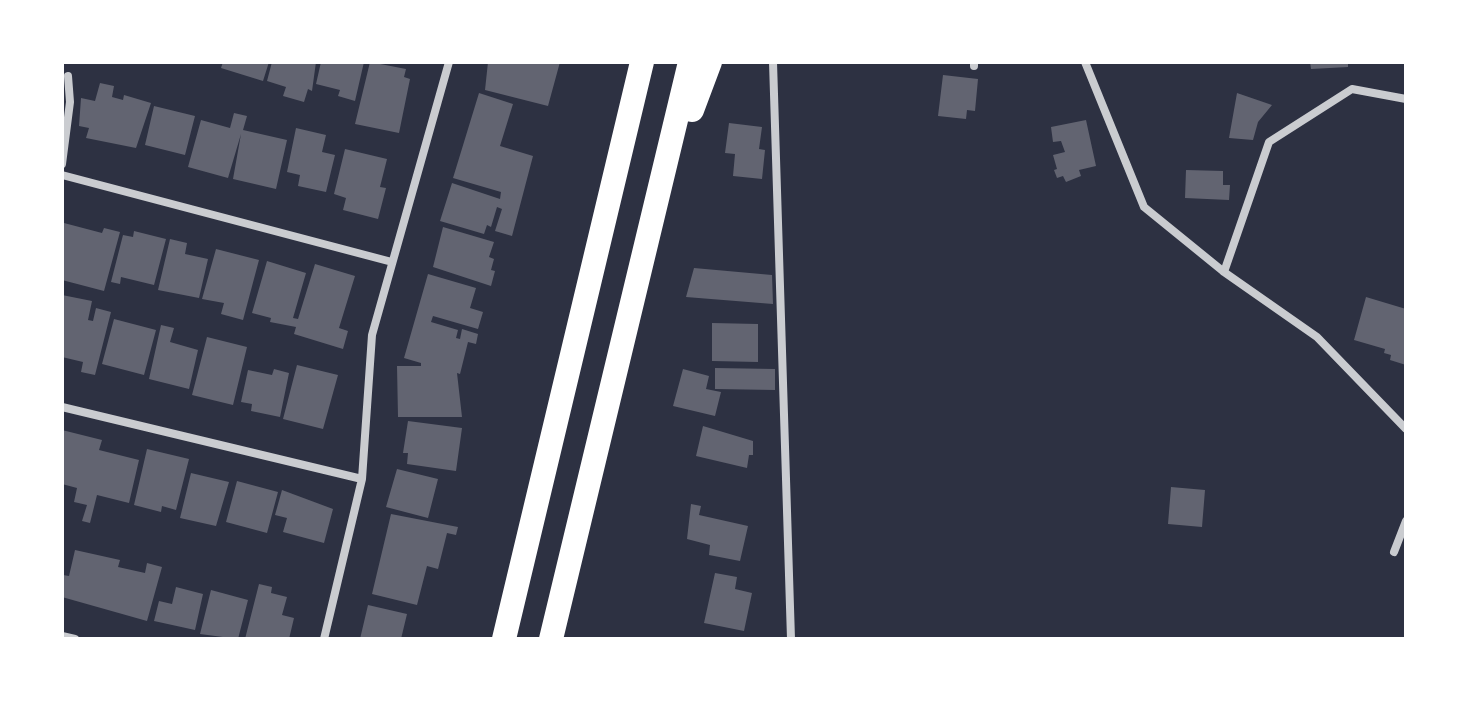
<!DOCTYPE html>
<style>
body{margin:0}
#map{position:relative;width:1468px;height:701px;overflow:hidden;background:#2d3142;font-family:Inter,sans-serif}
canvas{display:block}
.frame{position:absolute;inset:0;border:64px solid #fff;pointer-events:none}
</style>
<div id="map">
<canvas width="1468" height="701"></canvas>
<div class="frame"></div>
</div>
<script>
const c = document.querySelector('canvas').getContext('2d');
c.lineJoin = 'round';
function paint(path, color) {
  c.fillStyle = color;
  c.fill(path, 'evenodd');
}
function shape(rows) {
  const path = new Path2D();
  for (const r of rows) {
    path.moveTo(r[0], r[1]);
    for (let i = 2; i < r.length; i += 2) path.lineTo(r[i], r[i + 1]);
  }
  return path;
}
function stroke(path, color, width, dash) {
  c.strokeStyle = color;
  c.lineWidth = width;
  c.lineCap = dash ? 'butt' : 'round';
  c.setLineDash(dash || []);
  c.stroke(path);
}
const building = shape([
 [223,62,269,62,263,81,221,68],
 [272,62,316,62,312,91,308,89,304,102,283,96,286,87,267,81],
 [321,62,364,62,355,101,338,96,340,90,316,84],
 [370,62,406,69,404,77,410,79,399,133,355,124],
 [488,62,560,62,548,106,485,90],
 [1310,62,1348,62,1348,67,1311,69],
 [943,75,978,79,975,111,967,110,966,119,938,116],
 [100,83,114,86,112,97,123,100,124,95,151,103,136,148,86,138,89,128,79,126,81,98,95,101],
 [479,93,513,104,500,146,533,156,512,236,495,231,502,209,497,207,491,227,487,225,484,234,440,221,452,183,500,199,501,192,453,178],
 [1237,93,1272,105,1258,122,1253,140,1229,138],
 [154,106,195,116,185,155,145,145],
 [234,113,247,116,243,130,287,140,276,189,233,179,241,134,228,178,188,167,201,120,230,128],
 [1086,120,1096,166,1079,170,1081,176,1066,182,1063,176,1057,178,1054,170,1057,169,1053,155,1065,152,1061,141,1053,142,1051,127],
 [729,123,762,127,759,149,765,150,762,179,733,176,735,154,725,153],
 [296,128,326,135,322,152,335,155,326,192,298,186,300,175,287,172],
 [345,149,387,159,380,187,386,188,378,219,343,210,346,198,334,194],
 [1186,170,1223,171,1223,185,1230,185,1229,200,1185,198],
 [64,223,102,233,104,228,120,232,104,291,62,280],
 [443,227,494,242,489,257,494,259,491,270,495,271,491,286,433,267],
 [134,231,166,239,154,285,121,277,120,284,111,282,123,235,133,237],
 [170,239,187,243,185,254,208,259,199,298,158,290],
 [216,249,259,260,243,320,221,314,224,303,202,299],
 [267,261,306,273,293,318,298,319,315,264,355,276,339,328,348,331,343,349,294,334,296,327,270,322,271,318,252,313],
 [694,268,772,275,773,304,686,297],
 [428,274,476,288,470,308,483,312,478,329,433,316,431,322,458,330,456,338,460,339,462,329,478,334,476,344,468,342,460,374,457,373,462,417,398,417,397,366,421,366,421,363,404,358],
 [62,295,92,301,88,320,93,321,96,308,111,312,95,375,81,372,83,362,62,357],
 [1366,297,1406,309,1406,365,1390,360,1391,355,1384,353,1385,349,1354,340],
 [114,319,156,330,144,375,102,364],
 [712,323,758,324,758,362,712,361],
 [161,325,174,328,170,342,198,350,189,389,149,379],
 [207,337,247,347,233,405,192,395],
 [297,365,338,375,323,429,283,419],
 [715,368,775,369,775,390,715,389],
 [274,369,289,373,280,417,251,411,252,404,241,402,248,370,272,375],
 [683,369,709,376,706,389,721,392,715,416,673,406],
 [408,421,462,428,456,471,407,464,408,453,403,453],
 [703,426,753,441,753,455,749,455,747,468,696,456],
 [62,430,102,440,99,450,139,460,129,503,97,495,90,523,82,521,87,505,74,502,77,488,62,484],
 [147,449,189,459,176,510,162,506,161,512,134,505],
 [397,469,438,479,428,518,386,507],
 [191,473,229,482,216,526,180,518],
 [237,481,278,492,267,533,226,522],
 [1171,487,1205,490,1202,527,1168,524],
 [282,490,333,509,324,543,283,532,287,518,275,515],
 [691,504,701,506,699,515,748,526,740,561,709,555,710,545,687,539],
 [391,514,458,527,456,535,447,533,438,569,427,566,417,605,372,594],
 [75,550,120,560,118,567,145,573,147,563,162,567,147,621,62,597,63,575,69,576],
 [715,573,737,577,735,589,752,593,744,631,704,623],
 [259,584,272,587,271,593,287,597,282,615,294,618,289,639,245,639],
 [176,587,203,594,195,630,154,621,159,601,172,604],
 [211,590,248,600,238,639,200,634],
 [368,605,407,614,401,639,360,639]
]);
const minor = shape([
 [773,62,791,639],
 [1085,62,1144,207,1224,272,1317,337,1406,429],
 [974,66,974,62],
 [62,164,70,102,68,76],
 [62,175,392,262],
 [1224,272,1269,142,1352,89,1406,99],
 [62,407,362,479],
 [1394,552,1406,521],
 [62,636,75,639],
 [324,639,362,479,372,335,449,62]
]);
const motorway = shape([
 [692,110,710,62],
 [504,639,642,62],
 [551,639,690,62]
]);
paint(building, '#626471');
stroke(minor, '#caccd0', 8);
stroke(motorway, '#fff', 24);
</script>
